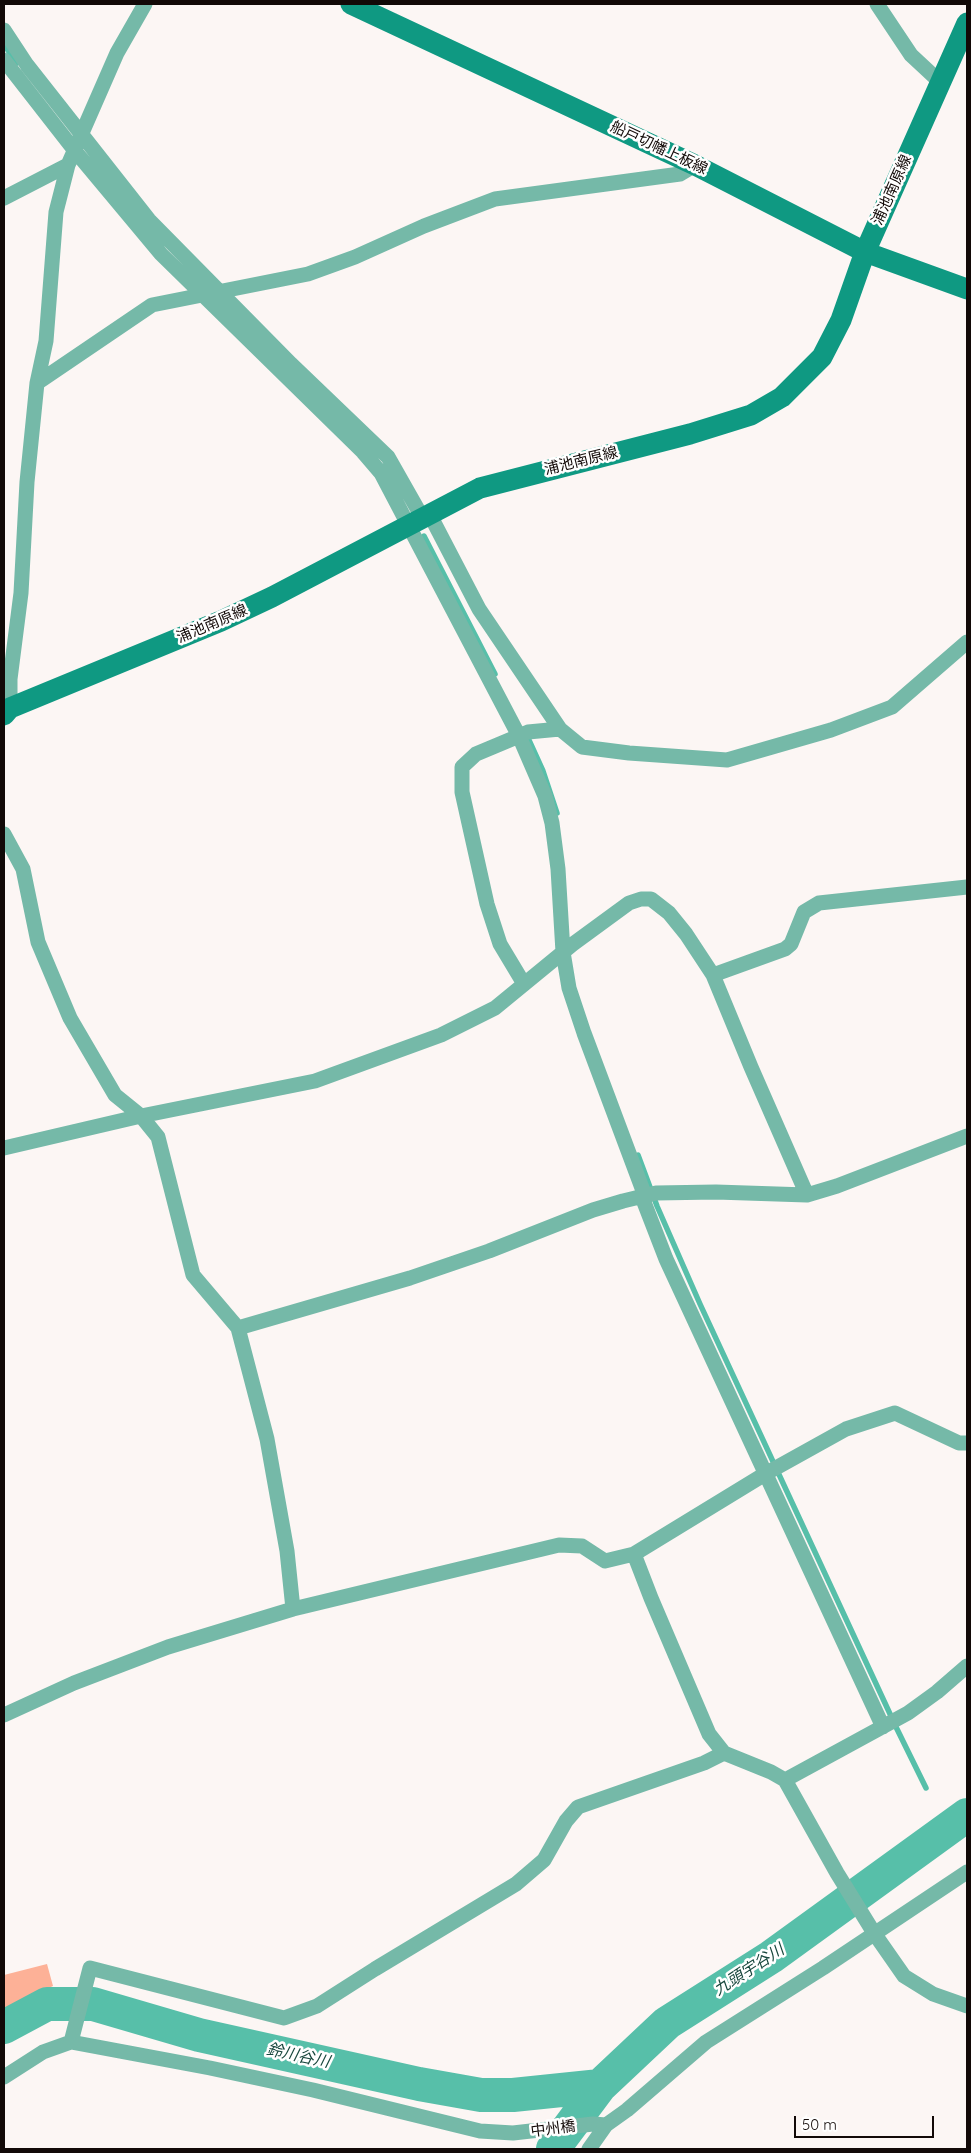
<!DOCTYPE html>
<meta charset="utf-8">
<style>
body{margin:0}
#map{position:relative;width:971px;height:2153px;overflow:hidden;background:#fcf6f4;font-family:Quicksand,sans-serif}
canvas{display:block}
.frame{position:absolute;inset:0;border:5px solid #120907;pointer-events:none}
.scale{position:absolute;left:794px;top:2116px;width:140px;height:22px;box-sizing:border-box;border:2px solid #120907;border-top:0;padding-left:6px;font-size:15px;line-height:18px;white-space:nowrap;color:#120907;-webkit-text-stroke:4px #fff;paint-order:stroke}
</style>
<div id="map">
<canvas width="971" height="2153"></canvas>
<div class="frame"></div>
<div class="scale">50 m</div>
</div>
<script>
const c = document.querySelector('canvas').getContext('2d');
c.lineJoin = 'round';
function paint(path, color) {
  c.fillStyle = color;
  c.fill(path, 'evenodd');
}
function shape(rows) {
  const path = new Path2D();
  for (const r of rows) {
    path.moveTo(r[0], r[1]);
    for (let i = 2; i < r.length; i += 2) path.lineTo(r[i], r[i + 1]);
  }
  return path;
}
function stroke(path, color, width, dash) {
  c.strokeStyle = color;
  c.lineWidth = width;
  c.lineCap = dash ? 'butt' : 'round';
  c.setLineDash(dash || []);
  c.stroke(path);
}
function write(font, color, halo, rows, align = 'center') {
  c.font = font + ' Quicksand,"Noto Sans JP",sans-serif';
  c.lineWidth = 5;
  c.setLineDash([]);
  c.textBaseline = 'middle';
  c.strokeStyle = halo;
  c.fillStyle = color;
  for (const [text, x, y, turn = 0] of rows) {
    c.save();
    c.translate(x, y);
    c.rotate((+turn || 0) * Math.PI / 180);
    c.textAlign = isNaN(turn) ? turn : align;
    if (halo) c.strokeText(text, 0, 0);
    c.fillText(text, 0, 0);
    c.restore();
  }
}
const green = shape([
 [47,1964,53,1986,4,2009,4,1975]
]);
const stream = shape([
 [4,45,17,63],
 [424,536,495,674],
 [528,738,543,771,557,813],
 [638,1155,657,1206,700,1304,897,1729,926,1788]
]);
const river = shape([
 [4,2027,47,2004,93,2004,199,2035,419,2084,481,2095,513,2095,600,2086],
 [553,2149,600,2086,667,2023,771,1957,967,1815]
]);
const street = shape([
 [877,4,911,55,940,82],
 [4,30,27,65,149,220,291,364,388,457,422,517],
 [4,60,75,151,161,254,363,452,381,473,519,736,545,796,552,823,558,869,563,952,569,988,584,1033,645,1196],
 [4,198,68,165],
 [37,383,152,305,308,274,355,257,424,226,495,199,680,174,695,165],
 [429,513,479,609,560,729,582,747,629,753,727,760,831,730,892,707,967,642],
 [10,708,10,679,21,593,27,482,37,383,46,341,56,212,68,165,117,53,145,4],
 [4,834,23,869,38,942,70,1018,115,1095,141,1116,158,1137,193,1275,238,1328,267,1439,287,1551,293,1609],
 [713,975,785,949,791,944,804,912,819,903,967,887],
 [524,984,500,944,487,904,462,792,462,767,476,754,519,736,528,732,560,729],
 [4,1148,141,1116,315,1081,441,1035,495,1008,573,944,629,903,641,899,651,899,669,913,686,934,713,975,751,1067,807,1195],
 [642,1197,666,1259,883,1727],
 [238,1328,410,1278,489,1251,593,1210,623,1201,656,1193,716,1192,807,1195,837,1186,967,1136],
 [634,1554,651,1598,709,1734,724,1753,771,1772,785,1780,837,1873,874,1933,904,1976,933,1994,967,2006],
 [4,1715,74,1683,168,1647,293,1609,559,1545,582,1546,605,1561,634,1554,765,1474,846,1429,895,1413,959,1443,967,1443],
 [785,1780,908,1713,937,1692,967,1666],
 [71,2042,90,1968,284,2018,317,2006,375,1969,516,1884,544,1860,566,1821,578,1807,704,1763,724,1753],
 [4,2077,43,2052,71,2042,210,2068,313,2090,480,2131,513,2133,593,2124,606,2125],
 [589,2149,606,2125,627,2110,706,2042,823,1968,967,1872]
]);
const secondary = shape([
 [351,4,695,165,865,252,967,289],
 [4,715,10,708,221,621,272,597,480,488,690,434,751,415,782,397,822,357,841,320,865,252,967,23]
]);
const streetNames = [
 ["船戸切幡上板線",659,148,25],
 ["浦池南原線",892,190,-66],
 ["浦池南原線",581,461,-14],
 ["浦池南原線",212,624,-23],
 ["中州橋",553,2129,-7]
];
const waterNames = [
 ["九頭宇谷川",749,1970,-33],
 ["鈴川谷川",298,2056,12]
];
paint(green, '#fdb197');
stroke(stream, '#57bfa9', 5.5);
stroke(river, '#57bfa9', 34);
stroke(street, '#75b9a8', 15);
stroke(secondary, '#0f9982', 21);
write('15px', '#120907', '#fff', streetNames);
write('italic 16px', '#18473d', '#fff', waterNames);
</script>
